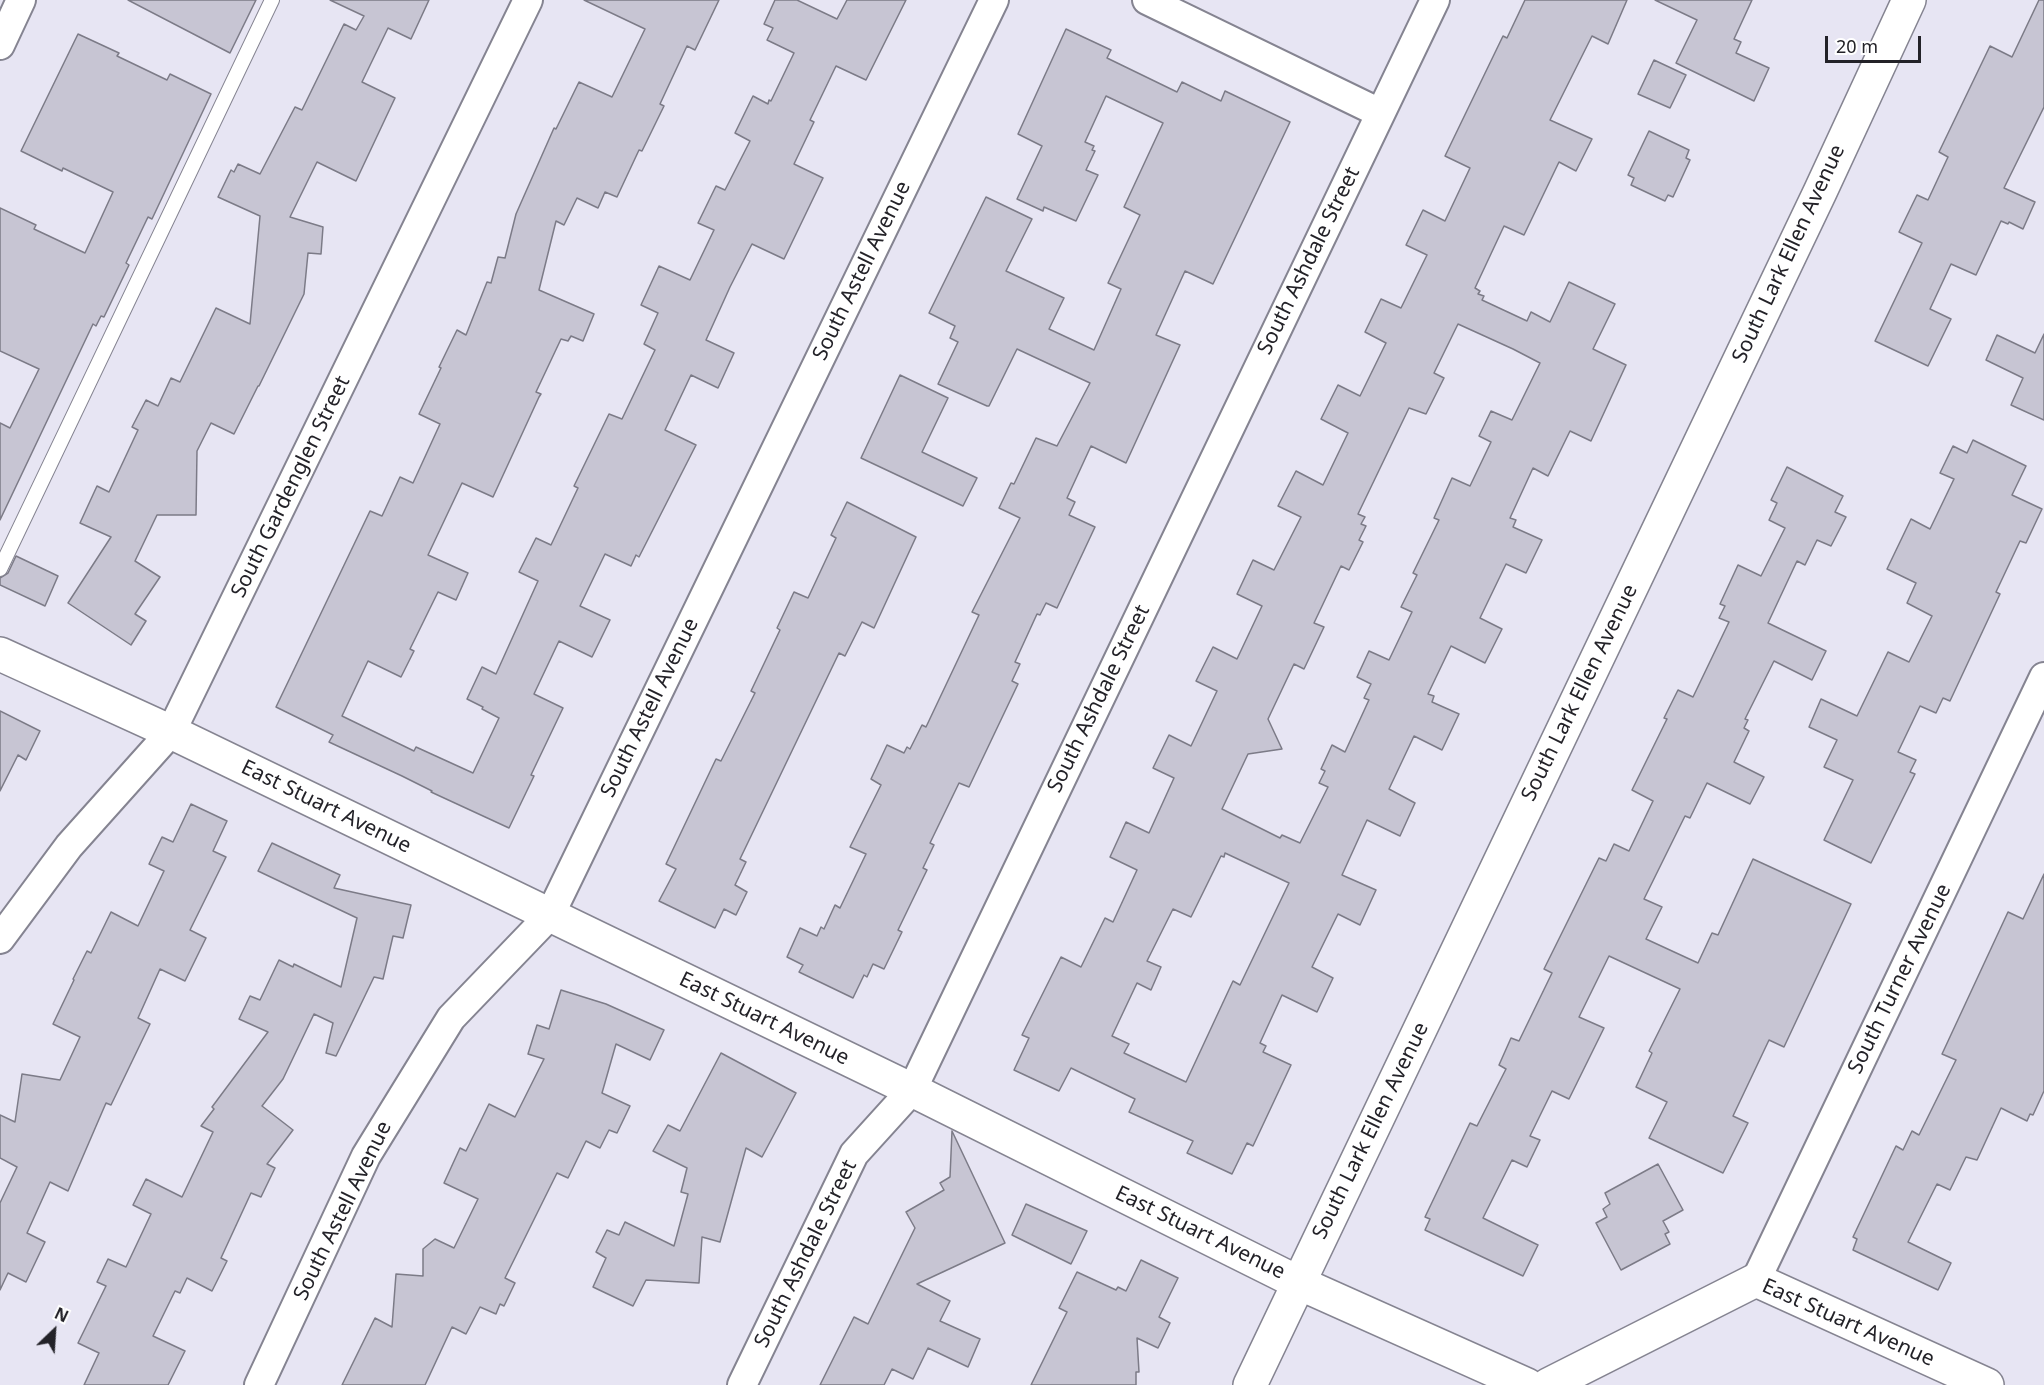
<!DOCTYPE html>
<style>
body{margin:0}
#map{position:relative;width:2044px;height:1385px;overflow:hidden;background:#e7e5f3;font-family:"Noto Sans",sans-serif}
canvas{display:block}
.north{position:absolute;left:24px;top:1301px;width:60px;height:60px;-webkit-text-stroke:4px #fff;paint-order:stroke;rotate:25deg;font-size:16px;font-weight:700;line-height:24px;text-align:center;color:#232228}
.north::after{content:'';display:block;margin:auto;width:21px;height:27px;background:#232228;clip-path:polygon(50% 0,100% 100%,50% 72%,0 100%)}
.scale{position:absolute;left:1825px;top:36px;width:96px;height:27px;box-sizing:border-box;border:3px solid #232228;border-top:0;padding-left:8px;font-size:18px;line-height:21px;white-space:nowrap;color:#232228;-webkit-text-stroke:4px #fff;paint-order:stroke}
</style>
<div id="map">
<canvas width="2044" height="1385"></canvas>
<div class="north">N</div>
<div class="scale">20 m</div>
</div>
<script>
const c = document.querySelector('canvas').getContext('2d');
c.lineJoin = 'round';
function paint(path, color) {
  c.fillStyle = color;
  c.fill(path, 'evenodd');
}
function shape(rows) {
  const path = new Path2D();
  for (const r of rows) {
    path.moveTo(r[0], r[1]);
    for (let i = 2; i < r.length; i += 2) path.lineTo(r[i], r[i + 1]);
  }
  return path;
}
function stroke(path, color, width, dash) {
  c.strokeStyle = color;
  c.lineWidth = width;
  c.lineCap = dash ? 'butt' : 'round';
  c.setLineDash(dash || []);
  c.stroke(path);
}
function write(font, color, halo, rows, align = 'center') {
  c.font = font + ' "Noto Sans",sans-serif';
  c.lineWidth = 4.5;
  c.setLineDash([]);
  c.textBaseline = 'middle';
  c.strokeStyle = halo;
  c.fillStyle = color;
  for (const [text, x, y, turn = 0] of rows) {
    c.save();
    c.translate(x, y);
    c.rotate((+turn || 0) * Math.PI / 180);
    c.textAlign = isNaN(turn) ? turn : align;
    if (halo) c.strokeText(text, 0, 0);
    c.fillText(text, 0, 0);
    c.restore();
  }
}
const building = shape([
 [128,0,256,0,230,53,128,0],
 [330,0,429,0,411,39,388,28,362,82,395,98,356,181,317,162,290,217,323,227,321,254,308,253,304,294,259,386,258,386,234,434,211,423,197,451,196,515,157,515,135,561,160,577,135,614,146,621,131,645,68,603,111,537,80,523,97,486,109,492,138,430,132,427,146,400,158,406,171,378,180,382,216,308,250,324,260,216,218,197,231,170,234,172,238,164,260,174,295,107,302,110,344,24,356,30,364,16,330,0],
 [584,0,719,0,695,50,687,46,660,104,664,106,642,151,639,150,617,197,605,192,598,208,577,198,564,225,556,221,539,290,594,314,583,341,571,336,568,341,561,339,536,392,541,394,539,397,493,497,462,483,428,555,468,573,456,600,438,592,410,649,414,651,401,677,368,661,342,716,414,751,416,747,473,773,499,718,482,709,483,707,467,699,482,667,496,674,538,581,519,572,536,538,551,545,578,488,574,486,609,414,622,419,655,350,644,344,658,313,641,305,659,266,690,280,714,230,698,223,716,186,725,190,750,141,735,133,753,96,768,104,769,100,771,101,794,53,767,40,773,28,764,24,775,0,797,0,837,19,847,0,906,0,866,80,836,66,810,120,814,122,794,164,823,178,784,259,752,244,730,287,706,340,734,353,718,388,691,375,665,430,696,445,639,557,636,555,631,566,605,554,580,606,610,620,592,657,559,641,534,694,563,708,531,775,534,776,509,828,431,792,432,791,402,776,329,742,333,735,276,707,370,511,382,516,400,477,413,483,440,424,419,414,441,368,439,367,457,330,466,335,487,282,491,283,498,257,505,258,516,214,554,128,556,129,579,82,612,97,645,29,584,0],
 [1525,0,1627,0,1608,44,1592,36,1550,120,1592,139,1576,171,1559,162,1524,235,1504,226,1475,288,1480,291,1478,294,1484,296,1482,300,1527,321,1531,312,1550,322,1569,282,1615,304,1593,349,1626,365,1591,441,1570,431,1548,476,1533,468,1510,518,1516,520,1513,527,1542,540,1526,573,1506,564,1480,618,1502,629,1485,663,1451,646,1428,694,1434,696,1432,702,1459,714,1442,750,1414,736,1389,789,1415,803,1400,836,1367,820,1342,875,1376,890,1360,925,1338,914,1312,967,1333,978,1317,1012,1282,995,1260,1043,1266,1046,1263,1052,1291,1065,1253,1146,1247,1143,1232,1174,1187,1153,1193,1141,1129,1112,1135,1099,1071,1068,1059,1091,1014,1070,1029,1038,1022,1035,1061,957,1081,967,1105,918,1113,922,1137,870,1110,857,1126,822,1149,833,1174,778,1153,768,1169,735,1191,746,1217,691,1196,681,1213,647,1237,659,1262,606,1237,594,1253,560,1274,570,1301,517,1278,506,1296,471,1323,485,1348,433,1321,419,1338,385,1360,396,1386,343,1365,332,1381,299,1401,308,1427,255,1406,245,1423,210,1445,221,1470,168,1445,156,1503,36,1507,38,1525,0],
 [1458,324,1513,349,1540,363,1512,420,1491,411,1479,436,1491,442,1470,486,1452,478,1434,518,1439,520,1413,573,1417,575,1401,607,1412,612,1389,660,1369,651,1357,677,1371,684,1364,698,1369,700,1368,702,1345,752,1332,745,1321,769,1325,771,1319,783,1328,787,1300,843,1282,835,1280,838,1222,809,1248,754,1282,749,1268,719,1294,664,1304,669,1324,627,1314,623,1341,566,1349,570,1363,542,1359,540,1366,526,1361,524,1365,517,1358,514,1409,408,1426,414,1444,378,1434,373,1458,324],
 [1225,853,1289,883,1240,985,1233,981,1186,1082,1124,1053,1129,1044,1112,1036,1137,983,1151,990,1161,967,1147,961,1173,909,1191,917,1221,856,1224,857,1225,853],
 [1655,0,1752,0,1734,39,1741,42,1736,53,1769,68,1754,101,1676,63,1697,20,1655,0],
 [2039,0,2044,0,2044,107,2004,188,2035,202,2023,229,2009,222,2008,224,2001,221,1976,275,1951,264,1930,309,1951,319,1928,366,1875,341,1922,243,1899,232,1917,195,1928,200,1948,157,1939,152,1990,46,2012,57,2039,0],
 [1066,29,1111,50,1107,58,1177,92,1182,82,1221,101,1225,91,1290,122,1213,284,1185,271,1156,335,1180,345,1126,463,1091,446,1067,498,1075,502,1069,515,1095,527,1057,608,1046,603,1040,615,1037,614,1015,662,1020,664,1012,681,1018,684,969,787,959,783,930,843,934,845,923,868,927,870,898,930,902,932,884,969,873,964,867,977,864,975,853,998,799,972,803,965,787,957,800,928,817,936,821,927,824,929,835,905,840,908,866,854,850,847,881,785,871,779,887,745,904,753,907,747,910,749,922,725,926,727,979,615,972,612,1020,518,999,508,1011,483,1014,484,1036,438,1057,446,1090,383,1017,349,989,406,987,406,938,384,958,342,950,338,955,326,929,313,986,197,1032,219,1006,271,1064,298,1049,329,1094,350,1121,289,1108,283,1140,215,1124,207,1163,123,1106,96,1085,142,1094,146,1092,150,1095,151,1086,170,1098,175,1076,221,1044,207,1043,211,1017,199,1042,146,1018,134,1066,29],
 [78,34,119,53,117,56,167,80,170,74,211,94,152,219,148,217,126,263,129,265,104,317,101,316,96,326,93,324,0,520,0,423,10,428,39,369,0,351,0,208,36,225,34,229,85,253,113,192,63,168,62,171,21,151,78,34],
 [1654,60,1686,75,1670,108,1638,94,1654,60],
 [1649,131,1689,150,1686,158,1690,160,1673,197,1668,195,1665,201,1631,185,1634,178,1628,175,1649,131],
 [2044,334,2044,420,2011,405,2023,378,1986,360,1997,335,2035,353,2044,334],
 [900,375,948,398,922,452,977,478,963,506,861,458,900,375],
 [1973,440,2026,466,2012,495,2042,509,2026,543,2020,541,1996,592,2000,594,1950,701,1943,698,1936,713,1920,706,1898,752,1916,760,1910,772,1915,774,1871,863,1824,840,1853,780,1824,767,1837,740,1809,727,1821,699,1857,716,1888,652,1909,662,1932,616,1907,603,1916,583,1887,569,1911,519,1930,529,1954,479,1940,473,1953,446,1967,453,1973,440],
 [1787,467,1843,496,1835,512,1846,517,1831,546,1817,540,1805,565,1797,561,1768,623,1826,651,1812,680,1774,661,1745,719,1748,720,1744,728,1749,731,1734,762,1764,777,1750,804,1707,783,1690,818,1685,816,1644,899,1662,907,1646,939,1698,963,1712,933,1718,935,1753,859,1851,904,1784,1047,1769,1040,1733,1116,1748,1123,1723,1173,1649,1138,1667,1102,1636,1087,1652,1053,1649,1051,1680,989,1609,956,1579,1017,1604,1028,1569,1099,1552,1091,1530,1136,1540,1140,1527,1167,1512,1160,1483,1218,1538,1245,1523,1276,1425,1230,1430,1219,1425,1217,1470,1123,1477,1126,1506,1069,1499,1065,1511,1038,1519,1041,1552,973,1544,969,1599,858,1606,861,1614,844,1629,851,1653,801,1632,790,1667,719,1664,718,1678,690,1693,697,1729,622,1719,618,1725,606,1720,604,1738,565,1761,576,1785,528,1769,520,1777,503,1771,500,1787,467],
 [847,502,916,537,874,628,862,622,845,656,839,653,740,859,746,862,735,885,747,892,736,915,724,909,715,928,659,901,676,869,666,864,716,759,721,761,755,693,751,691,780,630,777,628,794,592,808,598,836,538,831,535,847,502],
 [16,556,58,576,45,606,0,585,0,578,8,573,16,556],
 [0,711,40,731,26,760,18,755,0,791,0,711],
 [191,804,227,821,213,851,226,857,190,930,206,938,185,981,160,969,138,1018,150,1024,111,1105,106,1103,68,1191,50,1182,27,1233,45,1242,26,1282,8,1273,0,1290,0,1203,17,1167,0,1158,0,1115,15,1122,22,1074,60,1080,80,1037,53,1024,74,980,73,979,87,951,91,953,111,912,138,926,164,871,149,864,162,837,173,842,191,804],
 [272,843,340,875,334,888,411,905,403,938,393,936,383,979,374,977,336,1056,326,1053,333,1023,314,1014,283,1079,262,1106,293,1130,267,1164,275,1168,261,1197,251,1193,221,1258,227,1261,212,1291,187,1278,180,1293,175,1291,153,1336,185,1351,168,1385,84,1385,99,1353,78,1343,106,1286,97,1282,108,1259,126,1267,151,1214,133,1205,146,1179,182,1197,213,1132,201,1126,214,1109,212,1107,268,1032,239,1019,250,996,260,1000,279,960,293,967,294,964,341,987,357,918,258,871,272,843],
 [2044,874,2044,1091,2033,1115,2030,1114,2027,1121,2001,1108,1977,1160,1966,1157,1950,1190,1937,1184,1908,1242,1951,1263,1938,1290,1853,1250,1857,1239,1853,1237,1896,1146,1903,1150,1912,1131,1919,1135,1956,1060,1942,1054,2008,912,2023,919,2044,874],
 [561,990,606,1004,664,1030,650,1060,616,1044,602,1093,630,1106,617,1133,609,1130,600,1148,586,1141,568,1178,557,1173,505,1278,515,1283,504,1306,500,1304,496,1314,480,1307,466,1334,452,1327,425,1385,342,1385,375,1318,392,1327,396,1274,423,1276,423,1249,435,1239,454,1248,478,1199,444,1183,460,1148,466,1151,489,1104,515,1117,544,1059,528,1054,537,1025,549,1029,561,990],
 [721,1053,796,1093,762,1157,746,1148,720,1242,702,1237,699,1283,646,1280,633,1306,593,1287,606,1258,596,1252,607,1230,619,1235,625,1222,674,1246,688,1194,681,1192,687,1168,653,1151,668,1125,680,1131,721,1053],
 [952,1131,1005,1243,917,1284,950,1301,940,1321,980,1339,968,1367,928,1348,913,1379,892,1369,884,1385,820,1385,854,1317,868,1324,915,1228,906,1212,944,1190,940,1183,950,1177,952,1131],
 [1658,1164,1683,1210,1663,1221,1669,1232,1665,1234,1670,1244,1621,1270,1596,1223,1607,1217,1603,1209,1610,1204,1605,1193,1658,1164],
 [1026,1204,1087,1231,1071,1264,1012,1235,1026,1204],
 [1141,1260,1178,1278,1159,1317,1170,1323,1158,1348,1137,1338,1139,1372,1136,1372,1136,1385,1031,1385,1067,1312,1059,1308,1077,1272,1116,1290,1118,1287,1126,1291,1141,1260]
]);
const service = shape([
 [0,569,272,0]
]);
const minor = shape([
 [1147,0,1380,113],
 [0,45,21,0],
 [0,939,69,846,171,732,528,0],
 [1756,1280,2044,677],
 [259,1385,366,1156,451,1018,550,915,994,0],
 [742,1385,854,1154,912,1090,1435,0]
]);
const tertiary = shape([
 [0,654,171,732,550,915,912,1090,1299,1283,1527,1385],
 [1250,1385,1820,192,1909,0],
 [1548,1385,1756,1280,1987,1385]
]);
const streetNames = [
 ["South Lark Ellen Avenue",1789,254,-65],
 ["South Ashdale Street",1309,261,-64],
 ["South Astell Avenue",862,271,-64],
 ["South Gardenglen Street",291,487,-64],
 ["South Lark Ellen Avenue",1580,693,-64],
 ["South Ashdale Street",1099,699,-64],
 ["South Astell Avenue",650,708,-64],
 ["East Stuart Avenue",326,807,26],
 ["South Turner Avenue",1900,979,-64],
 ["East Stuart Avenue",764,1019,26],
 ["South Lark Ellen Avenue",1371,1131,-64],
 ["South Astell Avenue",343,1211,-64],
 ["East Stuart Avenue",1200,1233,26],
 ["South Ashdale Street",806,1254,-64],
 ["East Stuart Avenue",1848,1323,24]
];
paint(building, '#c7c5d3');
stroke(building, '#7c7b87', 1.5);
stroke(service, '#858491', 16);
stroke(minor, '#858491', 32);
stroke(tertiary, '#858491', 36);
stroke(service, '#fff', 14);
stroke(minor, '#fff', 28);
stroke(tertiary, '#fff', 33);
write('21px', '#232228', '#fff', streetNames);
</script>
